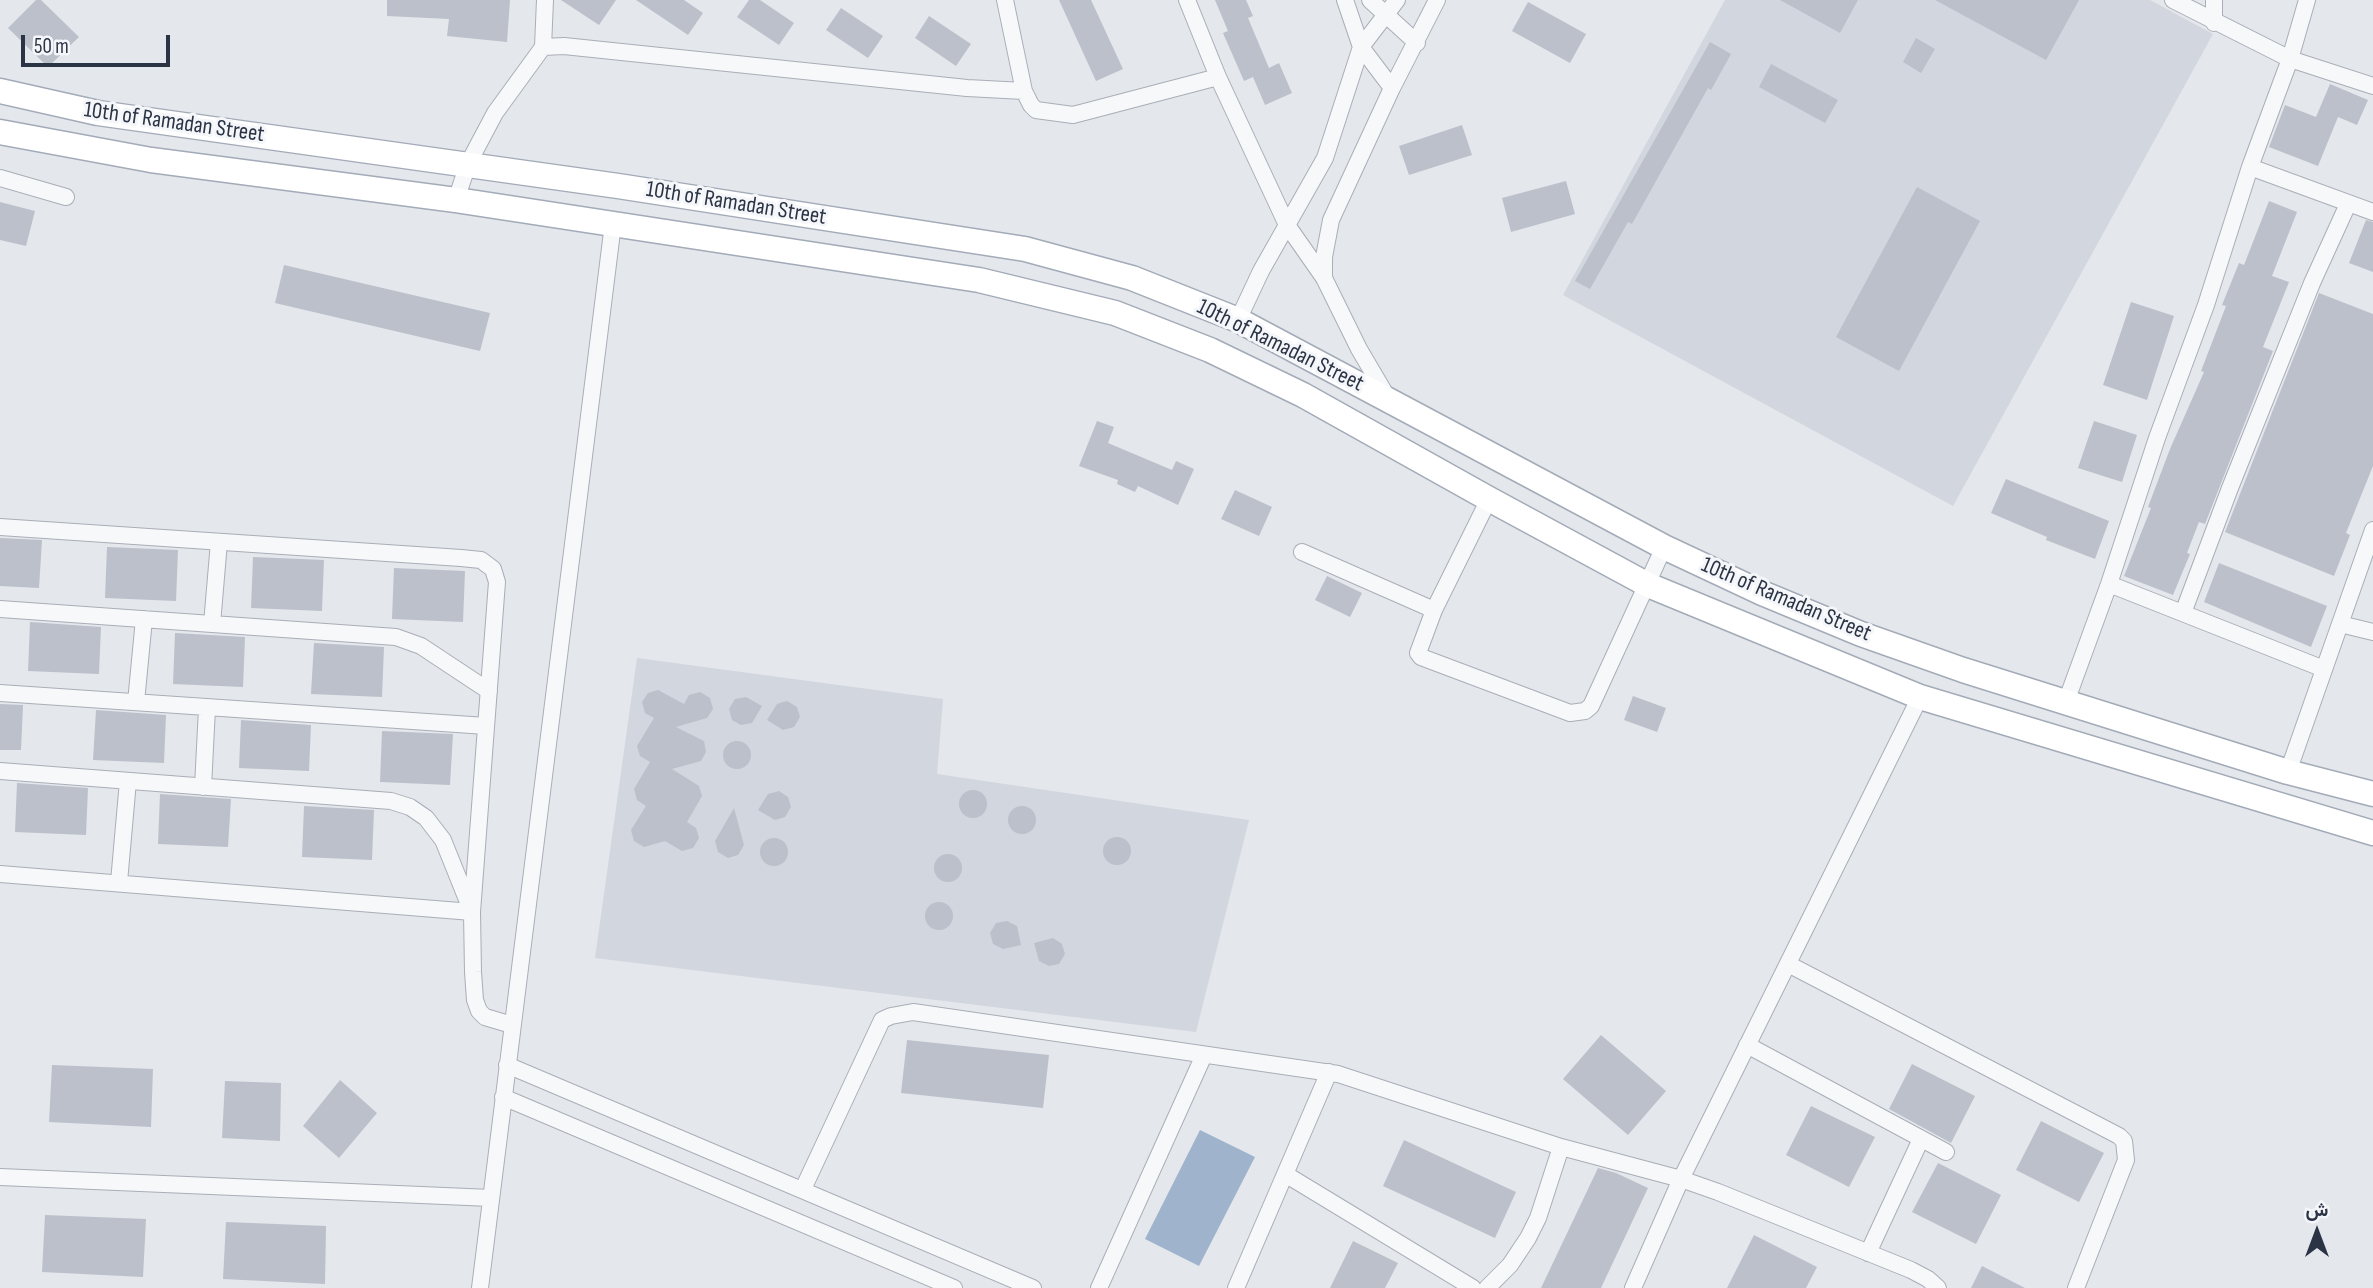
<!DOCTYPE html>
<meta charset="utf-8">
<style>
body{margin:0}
#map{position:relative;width:2373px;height:1288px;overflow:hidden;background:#e4e7ec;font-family:"Sofia Sans Condensed",Vazirmatn,sans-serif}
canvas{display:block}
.north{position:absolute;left:2282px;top:1197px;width:70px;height:70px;-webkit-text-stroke:5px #f4f6f9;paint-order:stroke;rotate:0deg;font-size:19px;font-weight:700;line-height:28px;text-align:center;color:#2b3445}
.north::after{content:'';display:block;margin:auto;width:24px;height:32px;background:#2b3445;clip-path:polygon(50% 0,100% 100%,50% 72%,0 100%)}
.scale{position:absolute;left:21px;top:35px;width:149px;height:32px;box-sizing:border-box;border:4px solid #2b3445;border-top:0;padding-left:9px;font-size:21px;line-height:24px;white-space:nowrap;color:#2b3445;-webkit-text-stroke:5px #f4f6f9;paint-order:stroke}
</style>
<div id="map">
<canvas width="2373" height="1288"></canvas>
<div class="north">ش</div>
<div class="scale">50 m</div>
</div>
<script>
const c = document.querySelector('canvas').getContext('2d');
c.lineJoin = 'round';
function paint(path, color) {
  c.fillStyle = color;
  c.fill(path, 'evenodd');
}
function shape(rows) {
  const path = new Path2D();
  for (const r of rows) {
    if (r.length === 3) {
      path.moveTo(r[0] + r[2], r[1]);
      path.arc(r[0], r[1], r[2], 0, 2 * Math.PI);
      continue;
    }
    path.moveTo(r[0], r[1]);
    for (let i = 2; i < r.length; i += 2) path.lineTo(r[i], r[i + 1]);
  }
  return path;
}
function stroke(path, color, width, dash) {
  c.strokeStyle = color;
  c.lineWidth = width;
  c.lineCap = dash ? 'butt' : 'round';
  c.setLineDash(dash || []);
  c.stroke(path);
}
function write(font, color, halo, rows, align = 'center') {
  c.font = font + ' "Sofia Sans Condensed",sans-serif';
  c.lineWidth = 6;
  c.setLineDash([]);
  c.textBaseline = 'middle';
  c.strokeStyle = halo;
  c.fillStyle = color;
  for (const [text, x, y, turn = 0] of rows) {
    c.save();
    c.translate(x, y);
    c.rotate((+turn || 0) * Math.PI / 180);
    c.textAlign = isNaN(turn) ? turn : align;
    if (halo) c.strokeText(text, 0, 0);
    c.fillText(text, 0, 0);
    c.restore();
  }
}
const built = shape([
 [1725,0,2150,0,2213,34,1953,506,1563,295],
 [637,658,943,699,937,774,1249,820,1196,1032,595,958]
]);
const water = shape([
 [1200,1130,1255,1157,1199,1266,1145,1239]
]);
const building = shape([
 [36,0,41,0,79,37,48,67,8,28],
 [387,0,510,0,507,42,447,36,449,19,387,16],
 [561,0,616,0,599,25],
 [636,0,684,0,703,13,688,35],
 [749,0,760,0,794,23,779,45,737,17],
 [1059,0,1091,0,1123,69,1096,81],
 [1215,0,1246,0,1253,16,1248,18,1269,68,1279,63,1292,93,1265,105,1253,77,1244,81,1223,33,1228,31],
 [1780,0,1858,0,1840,33],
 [1935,0,2079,0,2046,60],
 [1528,2,1586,34,1570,63,1512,31],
 [841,8,883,36,868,58,826,30],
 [929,16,971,44,956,66,915,38],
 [1916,38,1935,49,1921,73,1903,62],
 [1710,42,1731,54,1711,90,1708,88,1632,224,1628,222,1590,289,1575,281],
 [1771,64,1838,100,1825,123,1759,87],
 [2330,84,2368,100,2357,125,2338,117,2318,166,2269,147,2285,105,2316,117],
 [1462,125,1472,155,1409,175,1399,146],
 [1566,181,1575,214,1511,232,1502,198],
 [1917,187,1980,221,1899,371,1836,337],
 [2269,201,2297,212,2272,276,2289,282,2263,347,2273,351,2205,524,2199,522,2187,553,2190,554,2173,595,2124,576,2151,508,2148,507,2170,449,2204,372,2201,371,2226,306,2222,305,2239,263,2244,265],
 [0,202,35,211,26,246,0,240],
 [2366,220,2373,222,2373,272,2349,263],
 [284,265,490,313,480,351,275,303],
 [2319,293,2373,314,2373,466,2346,533,2350,535,2334,576,2225,532],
 [2131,302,2174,316,2147,400,2103,385],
 [1097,421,1114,427,1108,443,1172,470,1176,461,1194,469,1178,505,1138,486,1135,492,1117,484,1118,480,1079,466],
 [2094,421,2137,435,2122,482,2078,468],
 [2006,479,2109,521,2095,559,2046,540,2047,537,1991,513],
 [1235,490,1272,507,1259,536,1221,519],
 [0,538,42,540,39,588,0,586],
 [107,547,178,550,176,601,105,598],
 [253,557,324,560,322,611,251,608],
 [2219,563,2327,606,2311,647,2204,602],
 [394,568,465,571,463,622,392,619],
 [1327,576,1362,593,1350,617,1315,600],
 [30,622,101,627,99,674,28,671],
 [175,633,245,637,243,687,173,684],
 [314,643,384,647,382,697,311,694],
 [658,690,684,704,689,695,700,692,710,698,713,709,707,718,676,727,704,741,706,752,701,761,672,769,699,786,702,796,687,822,696,828,699,838,693,848,682,851,665,841,644,847,634,841,631,830,646,806,637,800,634,789,650,762,640,756,637,746,654,718,645,713,642,702,648,693],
 [1633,696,1666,708,1657,732,1624,720],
 [746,697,762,706,752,723,741,725,732,720,729,709,735,699],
 [787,701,797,707,800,717,794,727,783,730,767,720,777,704],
 [0,704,23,705,21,750,0,750],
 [96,710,166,715,164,763,93,760],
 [241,720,311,725,309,771,239,768],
 [382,731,453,734,450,785,380,782],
 [737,755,14],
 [17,783,88,788,86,835,15,832],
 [973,804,14],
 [779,791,788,797,791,807,785,817,775,820,758,810,768,794],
 [160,794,231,799,228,847,158,844],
 [304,806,374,810,372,860,302,857],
 [1022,820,14],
 [734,808,744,845,738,855,728,858,718,852,715,841],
 [1117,851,14],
 [774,852,14],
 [948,868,14],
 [939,916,14],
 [1007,921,1017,926,1021,945,1003,949,993,944,990,933,996,923],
 [1053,938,1062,944,1065,954,1059,964,1049,966,1039,961,1034,943],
 [1601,1035,1666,1091,1628,1135,1563,1079],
 [907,1040,1049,1055,1043,1108,901,1093],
 [1912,1064,1975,1096,1951,1143,1889,1109],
 [52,1065,153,1069,151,1127,49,1122],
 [340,1080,377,1113,339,1158,303,1126],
 [225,1081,281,1083,280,1141,222,1138],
 [1811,1106,1875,1137,1849,1187,1786,1155],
 [2041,1121,2104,1153,2079,1202,2016,1170],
 [1404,1140,1516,1192,1495,1238,1383,1186],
 [1938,1163,2001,1195,1976,1244,1912,1212],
 [1598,1168,1616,1173,1648,1188,1601,1288,1541,1288],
 [45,1215,146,1219,143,1277,42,1272],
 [226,1222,326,1226,325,1284,223,1279],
 [1754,1235,1817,1267,1806,1288,1727,1288],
 [1353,1241,1398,1263,1385,1288,1330,1288],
 [1982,1266,2025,1288,1971,1288]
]);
const street = shape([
 [1005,0,1024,91,1031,105,1036,110,1073,115,1218,77],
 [1187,0,1218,77,1287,225,1324,278,1359,349,1389,400],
 [1345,0,1361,47,1392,88],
 [1370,0,1417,43],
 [2173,0,2290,59,2373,86],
 [2214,0,2214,23],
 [543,47,564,46,967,88,1024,91],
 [2250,167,2373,212],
 [0,178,66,197],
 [456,200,468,164,495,113,543,47,545,0],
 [1324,278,1324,257,1331,220,1392,88,1437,0],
 [1238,320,1261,271,1325,158,1361,47,1397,0],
 [1489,499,1434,610,1418,653,1421,657,1570,713,1585,711,1591,706,1664,547],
 [0,527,461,558,481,560,493,569,497,582,472,912,473,972,475,1000,479,1011,485,1017,512,1025],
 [1302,552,1434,610],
 [2109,584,2324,669],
 [0,609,396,637,421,646,489,691],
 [2183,613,2230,488,2312,283,2348,204],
 [212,624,219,542],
 [2340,624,2373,632],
 [0,693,486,726],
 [136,702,144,619],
 [2066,702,2109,584,2157,438,2206,305,2250,167,2290,59,2307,0],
 [0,771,391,801,410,807,426,818,443,840,472,912,0,874],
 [2288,772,2373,530],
 [203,787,207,708],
 [119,882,128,781],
 [1788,964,2119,1136,2124,1141,2126,1160,2076,1288],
 [1747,1045,1946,1152],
 [507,1065,1033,1288],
 [503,1097,954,1288],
 [1285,1174,1473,1288],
 [0,1177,491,1198],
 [803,1189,882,1020,891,1016,913,1012,1338,1074,1561,1147],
 [1868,1253,1921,1139],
 [480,1288,613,224],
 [1099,1288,1204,1055],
 [1236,1288,1329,1072],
 [1487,1288,1510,1265,1528,1238,1538,1218,1561,1147,1681,1179,1718,1192,1911,1270,1928,1279,1938,1288],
 [1633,1288,1681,1179,1920,697]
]);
const primary = shape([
 [0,91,98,113,618,186,1025,249,1132,278,1238,320,1664,547,1762,593,1861,634,1963,670,2288,772,2373,794],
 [0,132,151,160,456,200,979,280,1115,313,1210,350,1303,395,1489,499,1648,585,1920,697,2373,833]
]);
const streetNames = [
 ["10th of Ramadan Street",174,123,8],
 ["10th of Ramadan Street",736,204,9],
 ["10th of Ramadan Street",1280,346,26],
 ["10th of Ramadan Street",1786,600,23]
];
paint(built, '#d2d6de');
paint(water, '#9fb4cc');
paint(building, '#bbc0ca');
stroke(street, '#a9aeb7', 18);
stroke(primary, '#a3abb8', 27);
stroke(street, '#f7f8fa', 16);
stroke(primary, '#fff', 24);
write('23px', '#2b3445', '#f4f6f9', streetNames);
</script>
